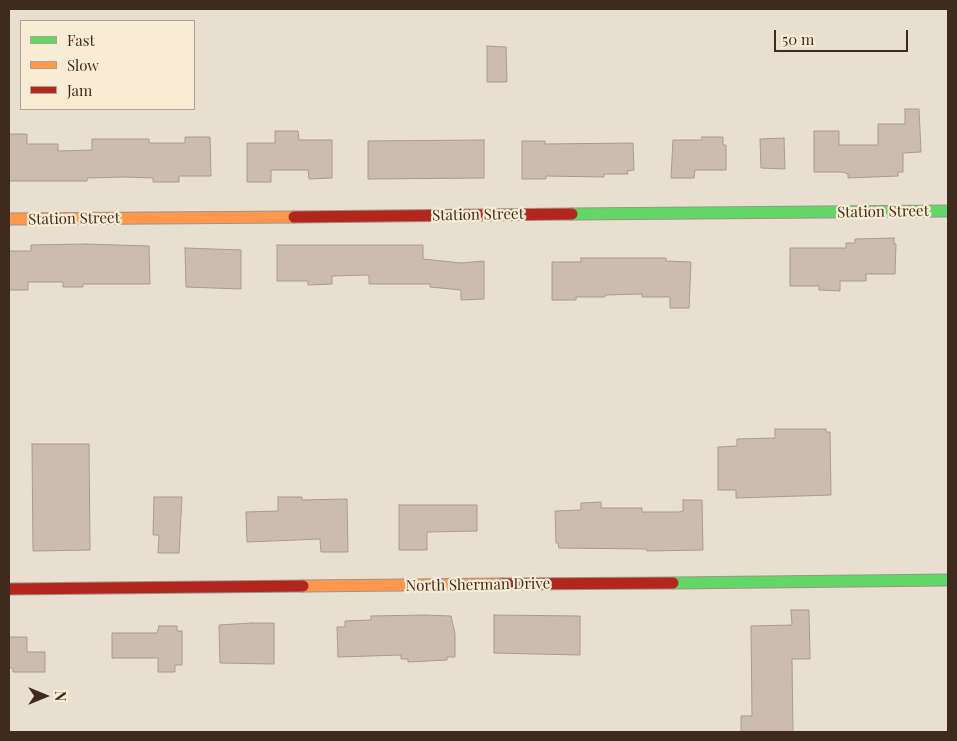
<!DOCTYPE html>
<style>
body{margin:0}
#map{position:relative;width:957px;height:741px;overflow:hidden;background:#e8dfd0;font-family:"Playfair Display",serif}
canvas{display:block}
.frame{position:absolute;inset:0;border:10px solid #3f2b1e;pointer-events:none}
.legend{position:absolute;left:20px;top:20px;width:175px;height:90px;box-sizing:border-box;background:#f9ecd5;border:1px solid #af9f8c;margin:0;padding:6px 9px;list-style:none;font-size:15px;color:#3f2b1e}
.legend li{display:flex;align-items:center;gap:10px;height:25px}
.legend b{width:25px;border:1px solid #af9f8c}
.north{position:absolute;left:20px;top:671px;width:50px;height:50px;-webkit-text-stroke:4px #f9ecd5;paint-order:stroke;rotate:90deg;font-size:14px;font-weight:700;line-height:20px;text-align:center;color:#3f2b1e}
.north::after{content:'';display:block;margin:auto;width:18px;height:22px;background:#3f2b1e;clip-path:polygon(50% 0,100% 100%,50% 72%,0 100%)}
.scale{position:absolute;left:774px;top:30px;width:134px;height:22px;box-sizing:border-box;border:2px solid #3f2b1e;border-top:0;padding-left:6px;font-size:15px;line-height:18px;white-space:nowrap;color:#3f2b1e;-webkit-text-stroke:4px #f9ecd5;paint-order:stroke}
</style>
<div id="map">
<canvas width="957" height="741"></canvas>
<div class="frame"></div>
<ul class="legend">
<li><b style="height:6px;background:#63d668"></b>Fast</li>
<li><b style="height:6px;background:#ff974d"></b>Slow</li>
<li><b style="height:6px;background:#b3261e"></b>Jam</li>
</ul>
<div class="north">N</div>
<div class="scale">50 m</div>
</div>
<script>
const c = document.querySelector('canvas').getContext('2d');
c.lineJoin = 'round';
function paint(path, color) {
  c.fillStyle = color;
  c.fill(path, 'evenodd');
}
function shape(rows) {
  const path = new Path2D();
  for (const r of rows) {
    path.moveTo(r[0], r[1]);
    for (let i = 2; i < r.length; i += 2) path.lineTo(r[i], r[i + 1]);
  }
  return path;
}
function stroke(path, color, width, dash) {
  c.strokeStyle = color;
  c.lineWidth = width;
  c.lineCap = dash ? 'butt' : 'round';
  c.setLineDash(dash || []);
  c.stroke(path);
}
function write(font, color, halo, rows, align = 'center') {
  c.font = font + ' "Playfair Display",serif';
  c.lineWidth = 4.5;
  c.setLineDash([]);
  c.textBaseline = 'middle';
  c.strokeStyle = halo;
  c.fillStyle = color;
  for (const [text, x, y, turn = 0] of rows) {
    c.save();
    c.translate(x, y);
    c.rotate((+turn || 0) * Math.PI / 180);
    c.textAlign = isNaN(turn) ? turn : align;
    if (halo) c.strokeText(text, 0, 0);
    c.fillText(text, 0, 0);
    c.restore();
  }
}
const building = shape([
 [487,46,506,47,507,82,487,82,487,46],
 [905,109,919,109,921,152,903,153,903,172,898,172,898,176,848,178,848,174,842,172,814,172,814,131,839,131,839,145,878,145,878,124,905,124,905,109],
 [275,131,298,131,299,140,332,140,332,178,309,179,308,170,271,170,271,182,247,182,247,143,275,143,275,131],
 [9,134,27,134,27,144,58,144,58,151,92,150,92,139,149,139,149,143,185,143,185,137,210,137,211,176,179,176,179,182,153,182,153,178,124,177,87,178,87,181,9,181,9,134],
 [702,137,723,137,723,145,726,145,726,170,695,170,694,178,671,178,673,140,702,140,702,137],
 [784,138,785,169,761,168,760,139,784,138],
 [484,140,484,178,368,179,368,141,484,140],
 [522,141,545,141,545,144,633,143,634,170,627,171,628,174,604,174,604,177,546,176,546,179,522,179,522,141],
 [894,238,894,244,896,244,895,274,866,274,866,281,840,281,840,291,819,290,819,286,790,286,790,248,846,248,846,243,855,243,855,239,894,238],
 [86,244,149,246,150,284,83,284,83,287,63,287,63,282,28,282,28,290,9,290,9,251,31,251,31,245,86,244],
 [277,245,423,245,423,259,461,263,484,261,484,299,461,300,461,290,430,287,430,284,369,284,369,275,332,276,332,284,308,285,308,281,277,281,277,245],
 [185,248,241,250,241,289,186,287,185,248],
 [581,258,666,258,666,261,691,262,689,308,670,308,670,297,642,297,642,294,605,295,605,297,576,297,576,300,552,300,552,262,581,262,581,258],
 [775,429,826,429,826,432,830,432,831,495,736,498,736,490,718,490,718,447,737,446,737,439,775,438,775,429],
 [32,444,89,444,90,550,33,551,32,444],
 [154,497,182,497,179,553,158,553,159,535,153,535,154,497],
 [278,497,302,497,302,500,347,499,348,552,321,552,320,539,247,542,246,512,278,511,278,497],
 [683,500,702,500,703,550,647,551,647,549,559,548,558,543,556,543,555,511,581,510,581,503,601,502,601,508,642,508,642,512,679,512,683,511,683,500],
 [399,505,477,505,477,531,427,532,427,550,399,550,399,505],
 [791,610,809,610,810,659,792,659,793,732,741,732,741,716,752,716,751,626,792,625,791,610],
 [424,615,451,616,455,634,455,657,447,657,447,660,408,662,408,659,401,659,401,655,338,657,337,627,345,627,345,621,371,620,371,616,424,615],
 [494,615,580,616,580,655,494,653,494,615],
 [252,623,274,623,274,664,220,663,219,625,252,623],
 [159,626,177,626,177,631,182,631,182,665,175,665,175,672,158,672,158,658,112,658,112,633,157,633,159,626],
 [9,637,27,637,27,652,45,652,45,672,13,672,13,668,9,668,9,637]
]);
const fast = shape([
 [572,214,948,211],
 [673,583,948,580]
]);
const slow = shape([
 [9,219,294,217],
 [303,586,502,584]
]);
const jam = shape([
 [294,217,572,214],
 [502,584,673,583],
 [9,589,303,586]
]);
const streetNames = [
 ["Station Street",883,212,-1],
 ["Station Street",478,215,-1],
 ["Station Street",74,219,-1],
 ["North Sherman Drive",478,585,-1]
];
paint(building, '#ccbcb0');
stroke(building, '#a99a8e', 1);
stroke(fast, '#9d9488', 13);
stroke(slow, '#9d9488', 13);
stroke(jam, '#9d9488', 13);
stroke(fast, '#63d668', 11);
stroke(slow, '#ff974d', 11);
stroke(jam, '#b3261e', 11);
write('15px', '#3f2b1e', '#f9ecd5', streetNames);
</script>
